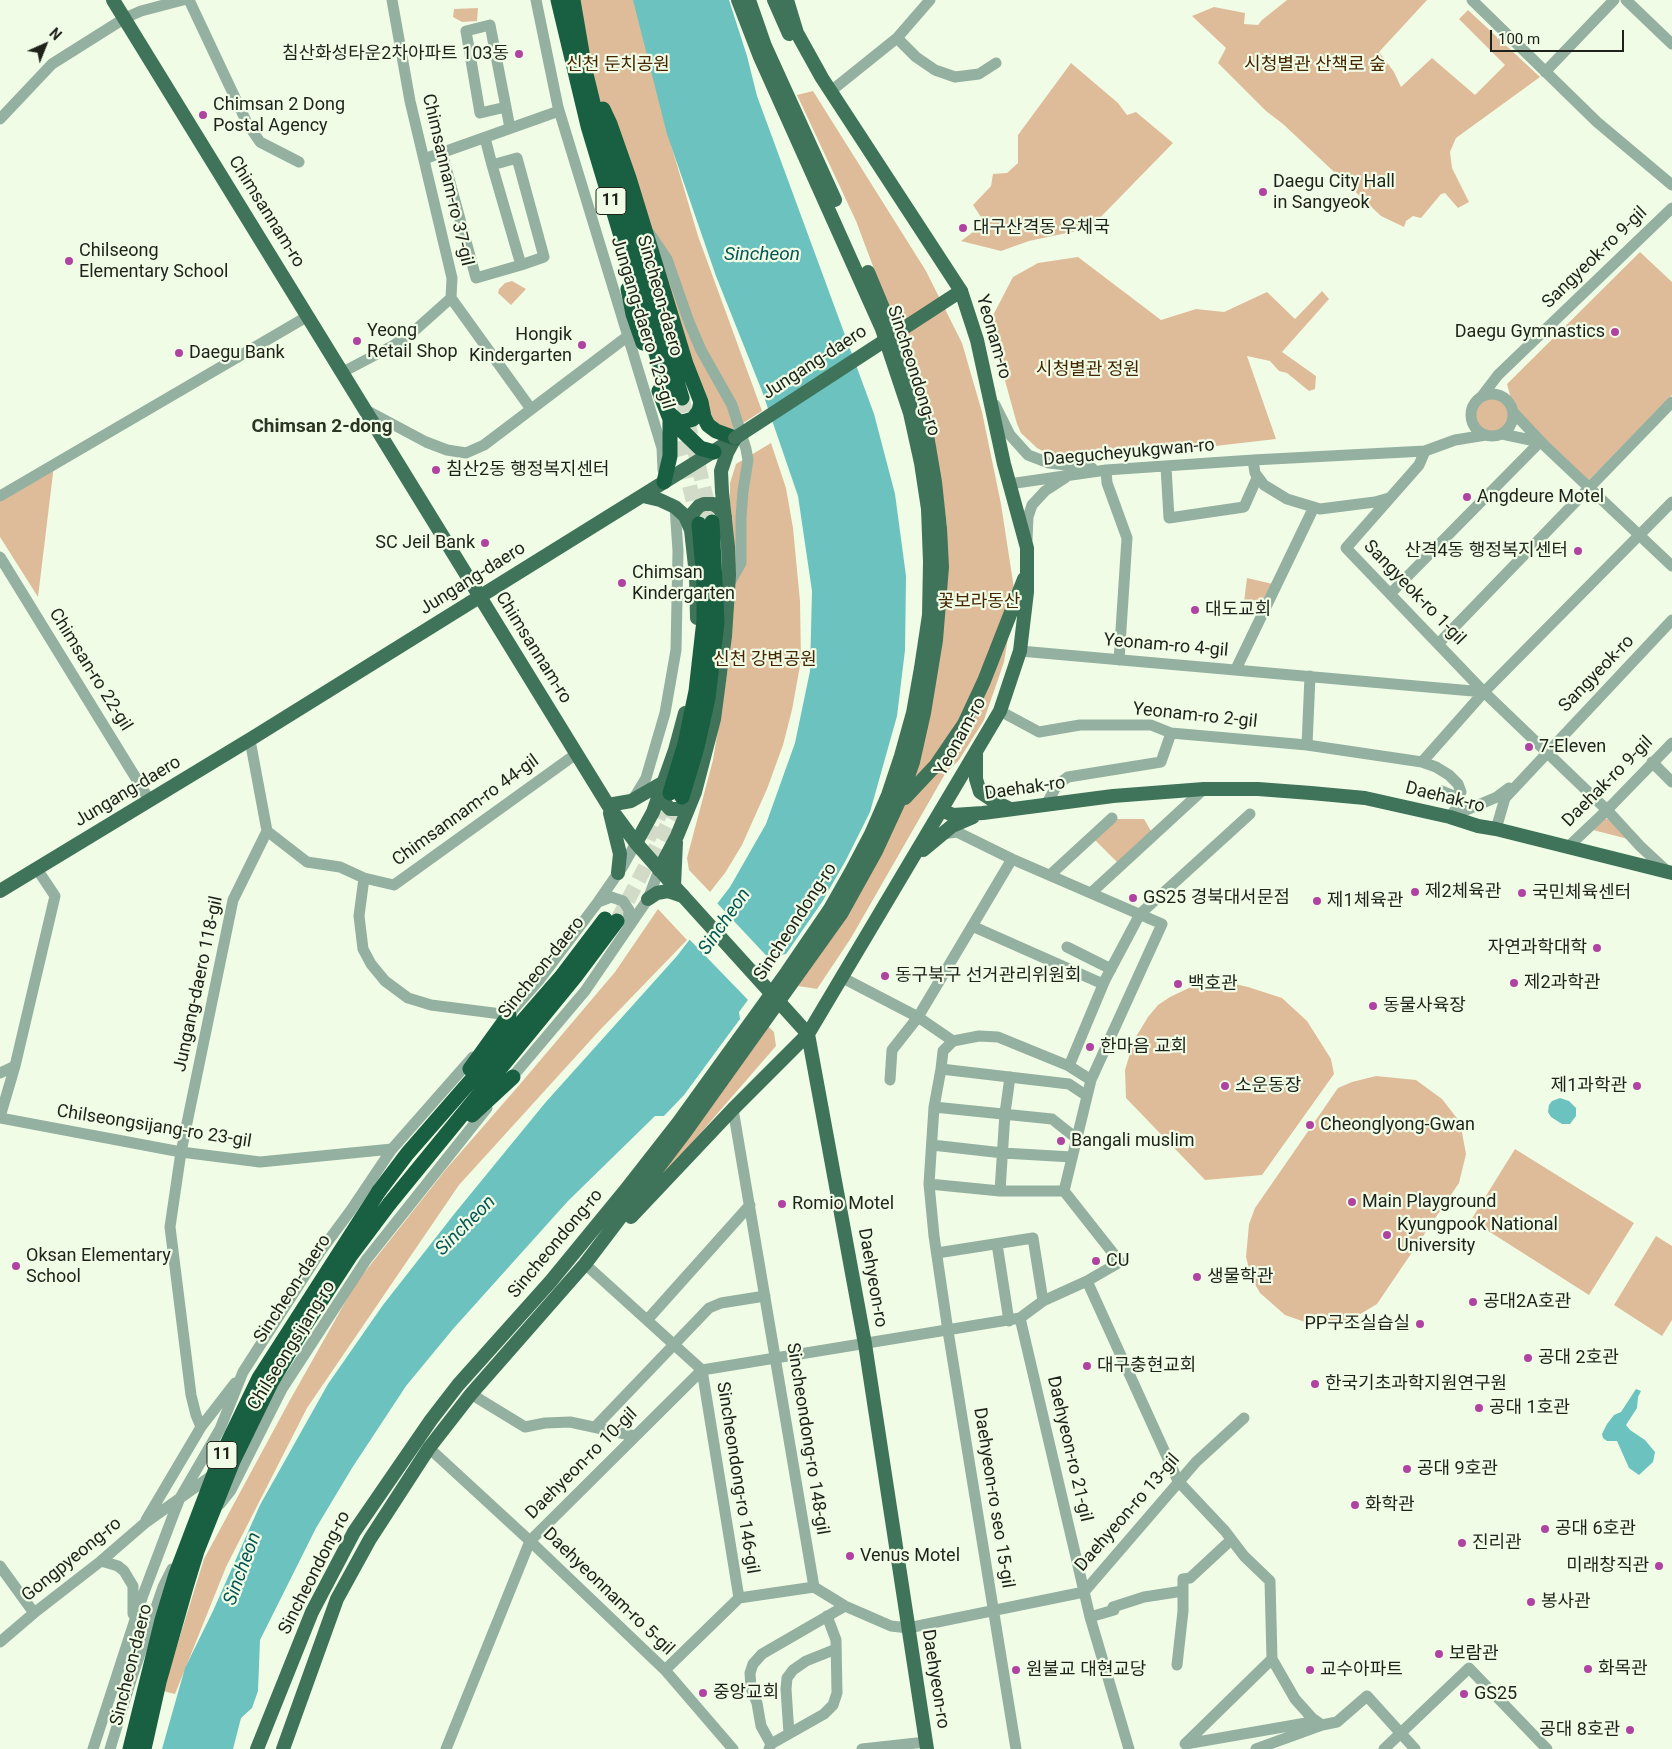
<!DOCTYPE html>
<meta charset="utf-8">
<style>
body{margin:0}
#map{position:relative;width:1672px;height:1749px;overflow:hidden;background:#f1fce6;font-family:Roboto,sans-serif}
canvas{display:block}
.north{position:absolute;left:20px;top:20px;width:50px;height:50px;-webkit-text-stroke:4px #f1fce6;paint-order:stroke;rotate:44deg;font-size:14px;font-weight:700;line-height:20px;text-align:center;color:#1e221a}
.north::after{content:'';display:block;margin:auto;width:18px;height:22px;background:#1e221a;clip-path:polygon(50% 0,100% 100%,50% 72%,0 100%)}
.scale{position:absolute;left:1490px;top:30px;width:134px;height:22px;box-sizing:border-box;border:2px solid #1e221a;border-top:0;padding-left:6px;font-size:15px;line-height:18px;white-space:nowrap;color:#1e221a;-webkit-text-stroke:4px #f1fce6;paint-order:stroke}
</style>
<div id="map">
<canvas width="1672" height="1749"></canvas>
<div class="north">N</div>
<div class="scale">100 m</div>
</div>
<script>
const c = document.querySelector('canvas').getContext('2d');
c.lineJoin = 'round';
function paint(path, color) {
  c.fillStyle = color;
  c.fill(path, 'evenodd');
}
function shape(rows) {
  const path = new Path2D();
  for (const r of rows) {
    if (r.length === 3) {
      path.moveTo(r[0] + r[2], r[1]);
      path.arc(r[0], r[1], r[2], 0, 2 * Math.PI);
      continue;
    }
    path.moveTo(r[0], r[1]);
    for (let i = 2; i < r.length; i += 2) path.lineTo(r[i], r[i + 1]);
  }
  return path;
}
function stroke(path, color, width, dash) {
  c.strokeStyle = color;
  c.lineWidth = width;
  c.lineCap = dash ? 'butt' : 'round';
  c.setLineDash(dash || []);
  c.stroke(path);
}
function write(font, color, halo, rows, align = 'center') {
  c.font = font + ' Roboto,"Noto Sans KR",sans-serif';
  c.lineWidth = 4.5;
  c.setLineDash([]);
  c.textBaseline = 'middle';
  c.strokeStyle = halo;
  c.fillStyle = color;
  for (const [text, x, y, turn = 0] of rows) {
    c.save();
    c.translate(x, y);
    c.rotate((+turn || 0) * Math.PI / 180);
    c.textAlign = isNaN(turn) ? turn : align;
    if (halo) c.strokeText(text, 0, 0);
    c.fillText(text, 0, 0);
    c.restore();
  }
}
const green = shape([
 [578,0,634,0,669,138,698,236,762,411,731,431,712,428,586,62],
 [1287,0,1427,0,1379,52,1394,72,1401,87,1432,58,1475,95,1505,65,1459,19,1468,10,1540,77,1456,138,1450,152,1452,168,1469,202,1458,208,1445,193,1441,194,1421,218,1413,216,1406,221,1404,227,1381,216,1283,124,1266,111,1218,63,1226,48,1192,16,1214,7,1245,13,1244,24,1258,25,1262,20],
 [478,8,477,21,462,22,453,17,454,9],
 [1071,63,1118,103,1127,115,1136,112,1173,143,1090,228,1029,241,1001,251,961,241,985,223,973,205,991,186,993,174,1007,173,1018,163,1018,135],
 [813,91,926,271,962,343,982,412,1001,504,1015,595,1004,662,984,720,959,760,945,774,851,938,817,989,798,986,874,864,947,575,947,526,939,467,908,359,856,221,797,95],
 [1640,252,1672,282,1672,395,1588,481,1542,438,1512,403,1507,384],
 [1078,257,1161,320,1196,309,1224,312,1267,292,1295,319,1322,291,1329,299,1282,352,1316,376,1315,389,1309,391,1287,373,1279,371,1270,361,1247,356,1276,439,1198,448,1050,455,1037,448,1021,433,1017,424,989,323,1013,277,1038,263],
 [512,281,526,289,511,305,498,293,499,289,505,283],
 [1493,415,17],
 [771,443,786,488,793,528,800,601,801,660,792,710,783,745,767,789,742,845,725,873,710,892,689,870,687,858,713,760,728,668,735,558,730,502,730,483,736,464],
 [54,465,38,597,0,537,0,496],
 [1247,578,1273,584,1263,606,1244,602],
 [1113,819,1144,819,1151,831,1118,863,1094,839],
 [1605,819,1612,819,1628,839,1593,830],
 [658,909,687,940,599,1031,459,1185,307,1408,226,1567,175,1694,163,1691,204,1559,290,1400,356,1283,447,1168,521,1083,615,972],
 [1214,983,1235,984,1248,987,1282,998,1307,1021,1331,1059,1334,1074,1262,1175,1205,1180,1126,1098,1125,1070,1134,1040,1148,1017,1158,1005,1170,997,1193,986],
 [768,1026,774,1032,776,1046,639,1204],
 [1376,1076,1416,1080,1442,1099,1460,1122,1466,1154,1459,1183,1377,1304,1352,1319,1325,1324,1305,1322,1285,1315,1260,1293,1251,1277,1246,1257,1249,1224,1255,1208,1338,1088,1352,1082],
 [1515,1149,1634,1223,1589,1295,1471,1220],
 [1656,1236,1672,1246,1672,1320,1662,1336,1614,1305]
]);
const water = shape([
 [633,0,729,0,747,56,757,96,874,414,895,494,906,576,905,650,897,716,870,812,846,860,822,902,786,954,781,955,739,1012,740,1019,684,1095,664,1116,655,1116,568,1201,453,1329,406,1386,352,1468,316,1528,260,1640,258,1691,252,1708,241,1718,233,1749,162,1749,185,1668,213,1611,260,1505,328,1384,383,1305,455,1213,545,1103,677,956,730,887,766,824,795,743,810,671,812,591,798,496,762,391,716,276,667,134],
 [1560,1098,1569,1101,1576,1108,1576,1116,1570,1124,1562,1124,1551,1117,1548,1112,1549,1105,1552,1101],
 [1636,1389,1641,1391,1638,1397,1637,1408,1626,1425,1630,1430,1645,1440,1655,1452,1653,1462,1639,1475,1629,1468,1617,1441,1607,1441,1603,1438,1602,1434,1607,1424,1614,1415,1621,1412]
]);
const pier = shape([
 [716,902,776,966,750,1002,688,938]
]);
const highwayTunnel = shape([
 [682,398,712,522],
 [673,419,698,520],
 [648,839,670,793],
 [617,921,681,799]
]);
const minor = shape([
 [189,0,247,123,260,142,299,162],
 [536,0,558,107,662,448,663,470],
 [1472,0,1597,122,1672,185],
 [1626,0,1672,44],
 [897,38,916,57,935,70,955,77,979,74,996,63],
 [1545,72,1614,0],
 [831,91,897,38,930,0],
 [506,107,480,113,466,31,490,25,510,128],
 [0,119,52,64,125,18,141,11,183,0],
 [485,138,492,165,521,265,544,257,517,158,492,165],
 [442,153,476,278,521,265],
 [424,159,559,111],
 [650,234,667,259,689,322,701,350,732,405,746,449,748,460,743,491,741,518,741,563,729,584],
 [451,298,531,409],
 [343,372,394,345,413,332,451,298,452,278,410,101,392,0],
 [1492,415,21],
 [1482,396,1498,375,1672,208],
 [995,405,1010,435,1028,455,1049,463,1092,468],
 [366,410,426,442,447,450,466,453,484,445,628,336],
 [1513,412,1545,446,1672,566],
 [1502,434,1540,442],
 [1425,451,1419,465,1346,548,1484,692,1607,810,1640,846,1668,872],
 [1253,460,1255,473,1264,485,1287,499,1320,509,1375,502,1389,498],
 [1166,467,1169,518,1244,507,1257,478],
 [1106,470,1107,483,1127,538,1119,660],
 [1009,484,1106,470,1253,460,1425,451,1455,440,1486,435],
 [0,496,308,316],
 [1027,540,1028,517,1032,505,1045,491,1065,478],
 [0,557,150,801],
 [1390,594,1540,442],
 [1439,643,1672,402],
 [1020,651,1484,692],
 [1236,669,1314,507],
 [1000,711,1039,732,1080,725,1151,725,1171,733,1307,745,1422,762,1484,692,1672,502],
 [1307,745,1310,676],
 [1422,762,1436,767,1449,775,1458,784,1461,792],
 [1652,762,1672,782],
 [1442,791,1461,799,1460,804,1451,815],
 [634,798,646,778,665,713,676,650,678,551,675,507],
 [1046,805,1057,785,1068,777,1161,762,1171,733],
 [1450,817,1497,797,1509,788],
 [1496,829,1505,798,1672,620],
 [267,831,307,862,340,867,364,878,394,885,576,754],
 [1568,847,1607,810,1672,743],
 [1050,875,1112,818],
 [364,878,359,916,363,949,371,964,385,981,408,998,418,1001,431,1005,509,1015],
 [1092,892,1204,789],
 [598,902,611,897,623,901,629,910,628,927],
 [972,926,1103,984],
 [1067,947,1111,969],
 [843,978,918,1017,953,1041,979,1036,998,1037,1069,1066,1091,1080],
 [504,1020,540,979,598,902,623,866,636,843],
 [953,1041,943,1051,941,1069,934,1107,929,1184,934,1236,948,1331,1016,1749],
 [1069,1066,1105,980,1140,914,1250,814],
 [941,1069,1069,1084,1087,1096],
 [0,1073,15,1066],
 [890,1080,892,1050,918,1017,1012,859],
 [508,1082,585,991,648,899,659,870],
 [934,1107,1052,1119,1076,1138],
 [733,1109,814,1587],
 [0,1117,15,1066,55,896,37,869],
 [0,1118,181,1152,260,1162,392,1149],
 [932,1145,1003,1153,1072,1157],
 [929,1184,1000,1191,1064,1191],
 [1000,1191,1005,1113,1010,1077],
 [997,1244,1009,1321],
 [937,1253,1033,1238,1043,1301],
 [585,1264,702,1370,739,1598],
 [1087,1281,1178,1481,1225,1531,1244,1556,1270,1581,1272,1659,1295,1699,1312,1718,1322,1725],
 [1020,1318,1090,1617,1129,1749],
 [648,1319,750,1205],
 [471,1394,525,1427,545,1423,570,1422,635,1436],
 [596,1426,709,1308,721,1303,765,1296],
 [201,1427,196,1415,191,1395,170,1227,181,1152,233,900,267,831,250,740],
 [429,1448,530,1541,665,1670,733,1749],
 [220,1504,231,1490,282,1389,366,1260,487,1108],
 [146,1520,201,1427,235,1383],
 [101,1561,118,1566,124,1571,133,1586,133,1614],
 [0,1566,34,1613],
 [1090,1617,1114,1610,1113,1607,1144,1597,1183,1591],
 [0,1642,34,1613,101,1561,145,1523,214,1474],
 [1177,1665,1183,1611,1183,1579,1190,1578,1231,1540],
 [665,1670,739,1598,814,1587,845,1606,891,1626,908,1628,1084,1592,1196,1462,1244,1418],
 [789,1734,786,1689,787,1678,793,1670,806,1661,836,1649],
 [771,1744,761,1726,757,1703,751,1688,750,1673,753,1664,762,1654,845,1606],
 [1185,1744,1272,1659],
 [1186,1744,1306,1723,1312,1718],
 [93,1749,143,1595,174,1513,180,1498,220,1429,243,1372,320,1252,351,1210,392,1149,473,1057],
 [110,1749,132,1677,163,1587,172,1569],
 [446,1749,530,1541,702,1370,1020,1318,1043,1301,1087,1281,1120,1262,1064,1191,1091,1080,1162,924,1012,859,957,832,942,834],
 [769,1749,771,1744,824,1714,833,1705,837,1693,836,1640,827,1616],
 [862,1749,926,1742],
 [1256,1749,1322,1725,1337,1722,1367,1696,1415,1749],
 [1384,1749,1469,1668,1547,1749]
]);
const major = shape([
 [113,0,608,805,636,843,674,886],
 [749,0,765,46,835,200],
 [774,0,789,34],
 [643,496,660,500,675,507,685,516,691,530],
 [697,618,696,575,691,530,693,513,699,506,704,504,713,504,719,508,725,517],
 [976,753,976,779,980,792,992,800,1010,809],
 [663,787,662,800,670,809,683,809,689,804],
 [901,797,905,798,936,765,964,724,984,681,1024,579],
 [608,805,631,801,664,782],
 [941,810,953,815,983,813,1113,796,1204,789,1258,789,1311,793,1365,798,1450,817,1478,826,1496,829,1672,873],
 [610,813,620,854,618,873],
 [636,843,653,812,675,750,685,713],
 [923,850,952,826,973,817],
 [659,870,677,836,695,792,714,719,725,636,729,575,728,547,722,492,721,471,727,453,734,440],
 [674,886,676,842],
 [0,891,254,737,735,438],
 [648,899,657,893,668,891,683,896],
 [808,1034,865,1344,927,1749],
 [631,1217,733,1109,808,1034,1000,711,1020,651,1027,592,1027,548,1004,464,977,340,961,291,822,78,797,33,787,0],
 [257,1749,312,1612,354,1532,431,1420,458,1385,551,1281,624,1192,678,1123,787,972,830,909,851,872,871,834,888,795,901,756,913,713,921,668,929,615,930,562,928,509,921,463,910,413,882,329,760,57,738,0],
 [283,1749,337,1599,370,1539,429,1448,471,1394,585,1264,686,1131,841,914,876,851,901,797,913,762,924,713,936,640,942,567,940,528,935,482,928,441,921,408,905,361,868,272]
]);
const highway = shape([
 [558,0,588,126,670,400],
 [573,0,585,70,595,111,682,398],
 [603,109,610,124,629,178,686,364,701,402,704,417,708,425,716,431,735,438],
 [628,289,633,314,643,343],
 [659,391,670,419,700,448,714,452],
 [669,413,678,421,683,422,693,419,699,411,701,402],
 [664,482,670,456,670,419],
 [670,793,685,744,696,691,704,620,704,581,699,524],
 [682,797,697,747,708,698,717,622,712,522],
 [470,1069,509,1015],
 [472,1115,513,1077],
 [379,1191,407,1154,561,977,605,919],
 [390,1203,575,977,617,921]
]);
const majorBridge = shape([
 [735,438,961,291],
 [674,886,808,1034]
]);
const highwayBridge = shape([
 [130,1749,162,1620,176,1574,219,1461,259,1378,379,1191],
 [144,1749,159,1682,186,1587,197,1551,233,1461,271,1383,304,1327,351,1255,390,1203]
]);
const markers = [
 [519,54,5,"#b043a2"],
 [203,115,5,"#b043a2"],
 [1263,192,5,"#b043a2"],
 [963,228,5,"#b043a2"],
 [69,261,5,"#b043a2"],
 [1615,332,5,"#b043a2"],
 [357,341,5,"#b043a2"],
 [582,345,5,"#b043a2"],
 [179,353,5,"#b043a2"],
 [436,470,5,"#b043a2"],
 [1467,497,5,"#b043a2"],
 [485,543,5,"#b043a2"],
 [1578,551,5,"#b043a2"],
 [622,583,5,"#b043a2"],
 [1195,610,5,"#b043a2"],
 [1529,747,5,"#b043a2"],
 [1415,892,5,"#b043a2"],
 [1522,893,5,"#b043a2"],
 [1133,898,5,"#b043a2"],
 [1317,901,5,"#b043a2"],
 [1597,948,5,"#b043a2"],
 [885,976,5,"#b043a2"],
 [1514,983,5,"#b043a2"],
 [1178,984,5,"#b043a2"],
 [1373,1006,5,"#b043a2"],
 [1090,1047,5,"#b043a2"],
 [1225,1086,5,"#b043a2"],
 [1637,1086,5,"#b043a2"],
 [1310,1125,5,"#b043a2"],
 [1061,1141,5,"#b043a2"],
 [1352,1202,5,"#b043a2"],
 [782,1204,5,"#b043a2"],
 [1387,1235,5,"#b043a2"],
 [1096,1261,5,"#b043a2"],
 [16,1266,5,"#b043a2"],
 [1197,1277,5,"#b043a2"],
 [1473,1302,5,"#b043a2"],
 [1420,1324,5,"#b043a2"],
 [1528,1358,5,"#b043a2"],
 [1087,1366,5,"#b043a2"],
 [1315,1384,5,"#b043a2"],
 [1479,1408,5,"#b043a2"],
 [1407,1469,5,"#b043a2"],
 [1355,1505,5,"#b043a2"],
 [1545,1529,5,"#b043a2"],
 [1462,1543,5,"#b043a2"],
 [850,1556,5,"#b043a2"],
 [1659,1566,5,"#b043a2"],
 [1531,1602,5,"#b043a2"],
 [1439,1654,5,"#b043a2"],
 [1588,1669,5,"#b043a2"],
 [1016,1670,5,"#b043a2"],
 [1310,1670,5,"#b043a2"],
 [703,1693,5,"#b043a2"],
 [1464,1694,5,"#b043a2"],
 [1630,1730,5,"#b043a2"]
];
const shields = [
 [611,201,30],
 [222,1455,30]
];
const shieldNames = [
 ["11",611,201],
 ["11",222,1455]
];
const poiNames = [
 ["침산화성타운2차아파트 103동",509,54,"right"],
 ["Chimsan 2 Dong",213,105],
 ["Postal Agency",213,126],
 ["Daegu City Hall",1273,182],
 ["in Sangyeok",1273,203],
 ["대구산격동 우체국",973,228],
 ["Chilseong",79,251],
 ["Elementary School",79,272],
 ["Yeong",367,331],
 ["Retail Shop",367,352],
 ["Daegu Gymnastics",1605,332,"right"],
 ["Hongik",572,335,"right"],
 ["Kindergarten",572,356,"right"],
 ["Daegu Bank",189,353],
 ["침산2동 행정복지센터",446,470],
 ["Angdeure Motel",1477,497],
 ["SC Jeil Bank",475,543,"right"],
 ["산격4동 행정복지센터",1568,551,"right"],
 ["Chimsan",632,573],
 ["Kindergarten",632,594],
 ["대도교회",1205,610],
 ["7-Eleven",1539,747],
 ["제2체육관",1425,892],
 ["국민체육센터",1532,893],
 ["GS25 경북대서문점",1143,898],
 ["제1체육관",1327,901],
 ["자연과학대학",1587,948,"right"],
 ["동구북구 선거관리위원회",895,976],
 ["제2과학관",1524,983],
 ["백호관",1188,984],
 ["동물사육장",1383,1006],
 ["한마음 교회",1100,1047],
 ["소운동장",1235,1086],
 ["제1과학관",1627,1086,"right"],
 ["Cheonglyong-Gwan",1320,1125],
 ["Bangali muslim",1071,1141],
 ["Main Playground",1362,1202],
 ["Romio Motel",792,1204],
 ["Kyungpook National",1397,1225],
 ["University",1397,1246],
 ["Oksan Elementary",26,1256],
 ["School",26,1277],
 ["CU",1106,1261],
 ["생물학관",1207,1277],
 ["공대2A호관",1483,1302],
 ["PP구조실습실",1410,1324,"right"],
 ["공대 2호관",1538,1358],
 ["대구충현교회",1097,1366],
 ["한국기초과학지원연구원",1325,1384],
 ["공대 1호관",1489,1408],
 ["공대 9호관",1417,1469],
 ["화학관",1365,1505],
 ["공대 6호관",1555,1529],
 ["진리관",1472,1543],
 ["Venus Motel",860,1556],
 ["미래창직관",1649,1566,"right"],
 ["봉사관",1541,1602],
 ["보람관",1449,1654],
 ["화목관",1598,1669],
 ["원불교 대현교당",1026,1670],
 ["교수아파트",1320,1670],
 ["중앙교회",713,1693],
 ["GS25",1474,1694],
 ["공대 8호관",1620,1730,"right"]
];
const parkNames = [
 ["신천 둔치공원",618,65],
 ["시청별관 산책로 숲",1315,65],
 ["시청별관 정원",1088,370],
 ["꽃보라동산",979,602],
 ["신천 강변공원",765,660]
];
const streetNames = [
 ["Chimsannam-ro 37-gil",447,180,77],
 ["Chimsannam-ro",266,212,58],
 ["Sangyeok-ro 9-gil",1595,258,-44],
 ["Sincheon-daero",659,296,74],
 ["Jungang-daero 123-gil",642,323,73],
 ["Yeonam-ro",993,337,74],
 ["Jungang-daero",815,363,-33],
 ["Sincheondong-ro",913,371,72],
 ["Daegucheyukgwan-ro",1129,453,-5],
 ["Jungang-daero",473,579,-32],
 ["Sangyeok-ro 1-gil",1414,593,46],
 ["Yeonam-ro 4-gil",1166,646,5],
 ["Chimsannam-ro",533,648,58],
 ["Chimsan-ro 22-gil",90,670,58],
 ["Sangyeok-ro",1597,674,-46],
 ["Yeonam-ro 2-gil",1195,716,6],
 ["Yeonam-ro",961,737,-61],
 ["Daehak-ro 9-gil",1608,782,-45],
 ["Daehak-ro",1025,789,-8],
 ["Jungang-daero",128,792,-31],
 ["Daehak-ro",1445,798,14],
 ["Chimsannam-ro 44-gil",466,811,-36],
 ["Sincheondong-ro",796,922,-57],
 ["Sincheon-daero",542,968,-51],
 ["Jungang-daero 118-gil",199,984,-78],
 ["Chilseongsijang-ro 23-gil",154,1127,9],
 ["Sincheondong-ro",556,1244,-50],
 ["Daehyeon-ro",872,1278,80],
 ["Sincheon-daero",293,1289,-57],
 ["Chilseongsijang-ro",292,1346,-58],
 ["Sincheondong-ro 148-gil",807,1439,81],
 ["Daehyeon-ro 21-gil",1069,1449,77],
 ["Daehyeon-ro 10-gil",582,1464,-45],
 ["Sincheondong-ro 146-gil",737,1478,81],
 ["Daehyeon-ro seo 15-gil",993,1498,81],
 ["Daehyeon-ro 13-gil",1128,1513,-49],
 ["Gongpyeong-ro",72,1560,-39],
 ["Sincheondong-ro",315,1573,-63],
 ["Daehyeonnam-ro 5-gil",608,1592,44],
 ["Sincheon-daero",132,1665,-76],
 ["Daehyeon-ro",935,1679,81]
];
const waterNames = [
 ["Sincheon",762,255],
 ["Sincheon",725,922,-55],
 ["Sincheon",466,1226,-45],
 ["Sincheon",243,1569,-70]
];
const neighbourhoodNames = [
 ["Chimsan 2-dong",322,427]
];
paint(green, '#dfbc99');
paint(water, '#6bc2be');
paint(pier, '#f1fce6');
stroke(highwayTunnel, '#d1dbc7', 15, [15, 8]);
stroke(minor, '#94b0a1', 11);
stroke(major, '#3f745a', 14);
stroke(highway, '#195f41', 15);
stroke(majorBridge, '#3f745a', 14);
stroke(highwayBridge, '#195f41', 15);
for (const [x, y, r, color] of markers) {
  const dot = new Path2D();
  dot.arc(x, y, r, 0, 2 * Math.PI);
  c.fillStyle = color;
  c.fill(dot);
  stroke(dot, '#f1fce6', 2);
}
for (const [x, y, w] of shields) {
  const box = new Path2D();
  box.roundRect(x - w / 2, y - 13.5, w, 27, 4);
  c.fillStyle = '#f1fce6';
  c.fill(box);
  stroke(box, '#1e221a', 1);
}
write('bold 16px', '#1e221a', null, shieldNames);
write('18px', '#1e221a', '#f1fce6', poiNames, 'left');
write('18px', '#442500', '#f1fce6', parkNames);
write('18px', '#1e221a', '#f1fce6', streetNames);
write('italic 19px', '#055654', '#f1fce6', waterNames);
write('bold 19px', '#2c3524', '#f1fce6', neighbourhoodNames);
</script>
